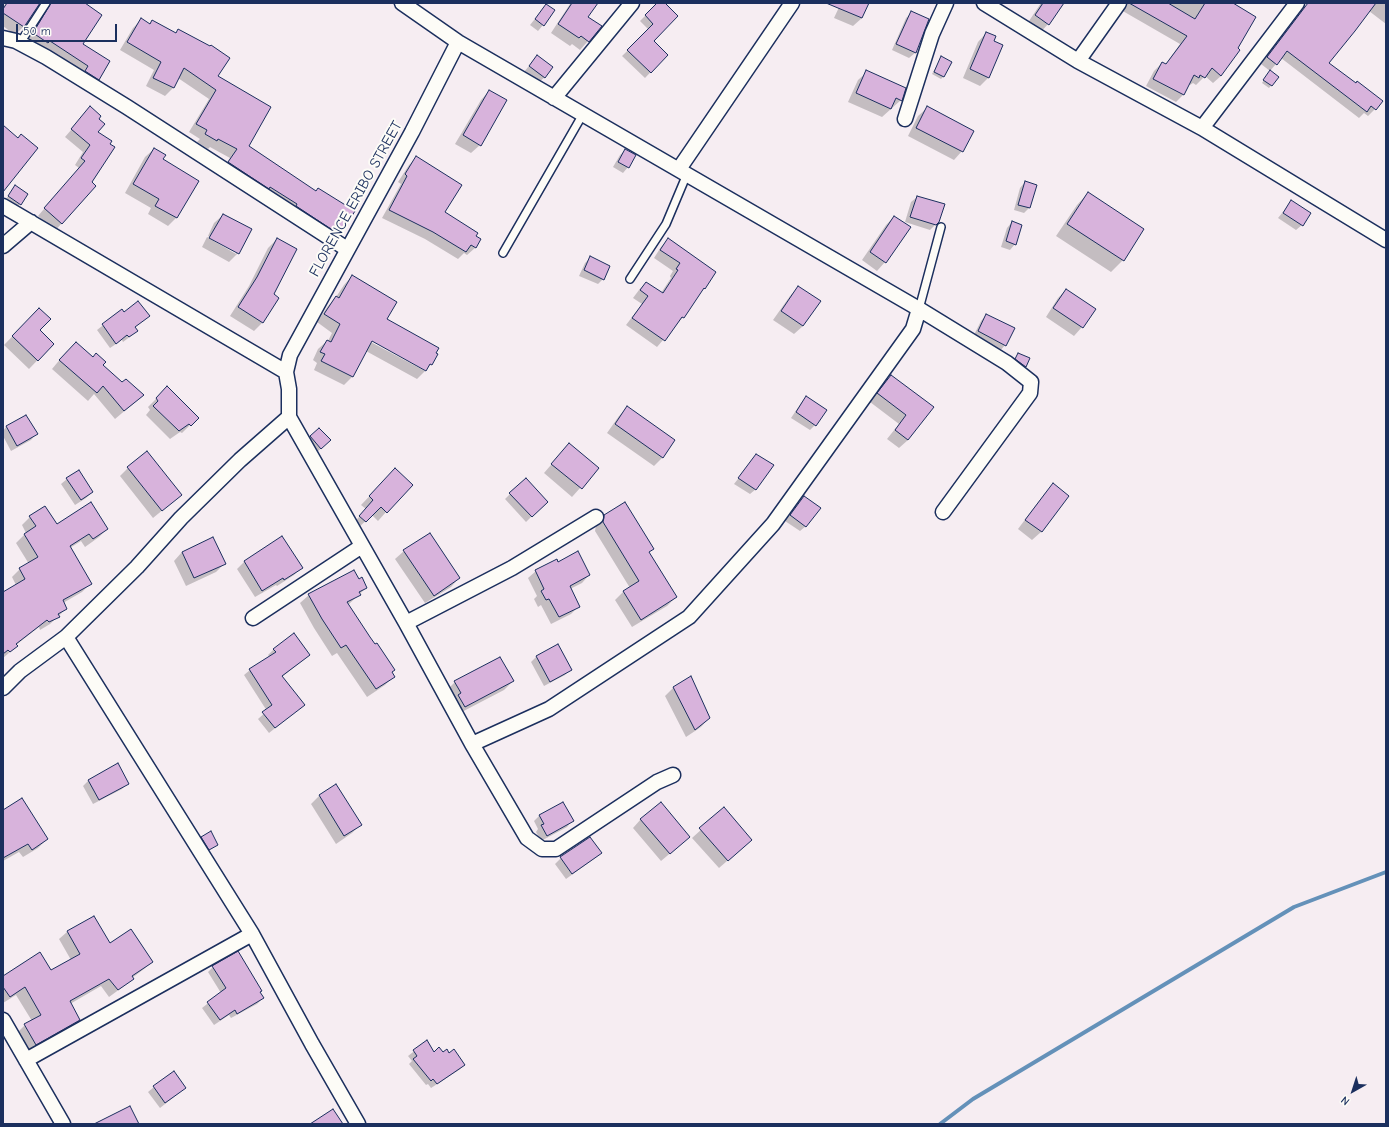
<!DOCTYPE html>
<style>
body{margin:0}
#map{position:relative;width:1389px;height:1127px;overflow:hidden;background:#f6edf2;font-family:"Comic Neue",sans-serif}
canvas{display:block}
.frame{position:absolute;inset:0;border:4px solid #1b2f5e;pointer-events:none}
.north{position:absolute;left:1333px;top:1071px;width:40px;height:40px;-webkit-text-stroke:3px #fdfcf7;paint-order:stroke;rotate:219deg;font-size:11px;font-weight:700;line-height:16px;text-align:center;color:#1b2f5e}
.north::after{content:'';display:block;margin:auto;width:14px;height:18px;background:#1b2f5e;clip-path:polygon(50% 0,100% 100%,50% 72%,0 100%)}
.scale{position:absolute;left:16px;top:24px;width:101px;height:18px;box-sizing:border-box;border:2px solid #1b2f5e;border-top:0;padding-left:5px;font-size:12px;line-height:14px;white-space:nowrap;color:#1b2f5e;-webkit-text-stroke:3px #fdfcf7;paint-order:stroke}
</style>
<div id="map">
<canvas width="1389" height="1127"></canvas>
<div class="frame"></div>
<div class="north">N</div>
<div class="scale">50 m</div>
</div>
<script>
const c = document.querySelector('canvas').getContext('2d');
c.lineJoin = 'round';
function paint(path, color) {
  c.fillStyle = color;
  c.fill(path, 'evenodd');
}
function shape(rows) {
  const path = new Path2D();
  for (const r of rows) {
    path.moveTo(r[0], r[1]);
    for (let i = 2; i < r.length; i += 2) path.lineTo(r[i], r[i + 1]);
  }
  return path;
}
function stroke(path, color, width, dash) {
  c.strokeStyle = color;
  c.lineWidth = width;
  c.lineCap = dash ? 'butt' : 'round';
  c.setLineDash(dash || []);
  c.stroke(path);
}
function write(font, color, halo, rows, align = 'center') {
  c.font = font + ' "Comic Neue",sans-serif';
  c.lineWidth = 4;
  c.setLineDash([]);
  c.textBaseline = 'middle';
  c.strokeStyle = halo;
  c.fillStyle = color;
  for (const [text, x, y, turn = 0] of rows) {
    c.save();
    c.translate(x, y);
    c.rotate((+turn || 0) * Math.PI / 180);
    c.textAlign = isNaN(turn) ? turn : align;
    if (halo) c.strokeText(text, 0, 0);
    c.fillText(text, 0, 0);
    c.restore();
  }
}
const shadow = shape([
 [6,3,83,3,81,45,98,79,90,87,25,41,40,7,37,6,24,26,15,35,3,26,3,7],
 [568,3,597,3,587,17,588,41,580,50,572,44,570,46,551,33,570,4],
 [658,3,664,3,652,41,667,55,645,78,622,56,649,30,640,21],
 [841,3,868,3,862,18,853,26,834,18],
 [1041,3,1063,3,1048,24,1040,33,1027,24],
 [1125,3,1231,3,1221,76,1213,83,1205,76,1196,85,1193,83,1190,85,1189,84,1184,94,1176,102,1146,86,1154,71,1162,63,1165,65,1180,44,1121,10],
 [1311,3,1386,3,1386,24,1369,11,1328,63,1375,109,1368,116,1364,113,1359,118,1281,58,1270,71,1261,64,1295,20],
 [546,5,543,25,538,31,530,25],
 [912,12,915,53,909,58,892,50,906,18],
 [141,20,149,24,152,21,175,34,178,31,217,76,247,147,340,234,332,242,221,171,230,158,210,147,208,149,197,142,200,139,189,132,209,99,178,78,173,88,165,96,146,86,154,70,120,50,133,28],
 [986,33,989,77,980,86,963,78,978,42],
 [537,56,545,77,539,82,524,72],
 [941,58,944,76,941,79,932,74],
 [867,72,901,100,882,117,848,102,858,80],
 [1268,74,1278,77,1269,88,1262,83],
 [489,91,480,145,471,153,455,144,481,100],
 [927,108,962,151,954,160,908,136,918,116],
 [84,115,97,119,90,182,94,186,55,231,38,216,79,168,75,165,83,152,65,137],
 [154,149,162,160,198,181,176,218,168,226,148,214,151,208,125,193,145,157],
 [625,150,628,167,623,173,613,167,620,155],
 [416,158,443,212,480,240,475,248,467,255,464,253,458,259,425,239,382,218,401,184,398,182,409,165],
 [1025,182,1029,208,1024,213,1014,210,1020,188],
 [13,189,20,204,18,206,6,199],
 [1088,193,1143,229,1123,260,1111,272,1056,236,1077,205],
 [917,197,938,222,930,230,905,222,911,202],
 [1292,201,1302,225,1296,230,1278,218],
 [223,215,250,230,238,253,229,262,202,247,207,237,236,254,236,252,208,236,214,223],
 [894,217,885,262,877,271,862,260,886,225],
 [1012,222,1015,244,1010,250,1001,247,1007,228],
 [277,239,273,295,278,298,262,323,254,331,230,316,249,286,268,248],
 [668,240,705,288,697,295,683,317,657,347,626,325,642,304,633,298,639,290,646,283,661,293,671,278,670,276,673,271,654,258,661,247],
 [590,258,603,279,598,284,579,276,585,263],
 [352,276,386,320,431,364,426,370,368,338,367,340,425,371,426,370,417,379,366,351,352,377,344,385,314,370,317,363,313,360,318,349,327,341,328,341,332,333,317,322,328,306,336,297,344,285],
 [798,287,819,301,803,326,794,334,773,320,790,296],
 [1066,290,1082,327,1074,336,1046,317,1058,298],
 [121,311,124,313,148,316,134,328,136,331,131,336,123,342,122,340,110,348,97,330],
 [986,315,1005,345,1000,351,973,337,981,321],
 [31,317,38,330,53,344,29,369,4,345],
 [67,351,101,365,134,403,115,419,94,394,88,401,52,369],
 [1018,354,1029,359,1023,369,1014,362],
 [891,376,932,407,908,440,899,448,887,439,899,424,870,402,883,384],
 [167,388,197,418,182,433,180,432,170,439,146,415,150,410,148,407],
 [806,397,815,425,810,430,791,418,801,403],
 [627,408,673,440,662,458,654,466,607,433,619,416],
 [26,416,36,434,31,440,11,451,3,436,3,431,6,427],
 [319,429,330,440,315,454,305,442],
 [569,444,598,468,572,497,544,473],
 [756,456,756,489,750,494,734,484],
 [128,468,181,495,153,518,120,476],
 [387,478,386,512,378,521,372,515,356,530,352,525,366,509,361,505],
 [67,479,92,492,86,498,75,505,61,484],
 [1053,485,1068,496,1041,532,1032,540,1018,529,1045,493],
 [510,494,541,507,526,522,505,499],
 [804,497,806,526,800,531,785,521],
 [605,516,652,549,648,553,676,597,667,606,632,627,615,600,624,591,630,588,595,531,596,525],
 [30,517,56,526,107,529,99,537,85,547,81,541,70,548,90,584,82,592,63,603,66,609,50,624,40,630,39,627,16,645,17,646,3,658,3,593,16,585,12,577,20,569,29,564,16,543,26,533,22,525],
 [404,551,459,578,451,587,425,603,395,559],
 [182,552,225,563,216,572,186,586,174,561],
 [261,552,301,568,294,575,277,586,276,585,255,597,237,569,244,562],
 [558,564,589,575,582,583,570,589,579,606,571,614,551,624,541,605,538,607,534,599,537,596,528,578,536,571],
 [359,580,366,588,348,605,393,677,385,685,367,697,337,653,332,656,314,628,300,603,309,595],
 [274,649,309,655,282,677,304,705,269,733,258,719,267,711,244,675,250,670,270,657,268,655],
 [537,656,571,669,565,675,544,686,531,662],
 [513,681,504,690,456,715,447,690,455,682],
 [674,687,709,718,701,727,686,737,665,696],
 [89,780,128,783,122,789,93,804,83,786],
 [320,795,360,825,352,833,336,844,311,804],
 [724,809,742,848,719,868,692,838],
 [3,811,47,839,38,848,23,857,19,852,3,861],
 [539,816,572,821,567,827,541,841,536,832,538,829,534,821],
 [641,819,680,845,661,861,633,828],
 [202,838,217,845,206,851,199,840],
 [590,838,601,853,595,858,566,879,555,864,561,858],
 [94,917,109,944,152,962,144,969,132,978,124,986,109,997,101,986,70,1004,79,1020,71,1028,28,1052,17,1033,25,1025,32,1021,16,995,3,1003,3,977,51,971,71,960,59,939,67,932],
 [213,967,259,992,263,998,257,1004,231,1018,229,1015,214,1025,202,1008,221,993,208,972],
 [426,1042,434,1054,449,1054,464,1065,459,1070,431,1088,428,1084,426,1085,409,1064,412,1061,408,1056],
 [154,1087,185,1088,160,1108,148,1092]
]);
const stream = shape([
 [940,1124,973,1099,1294,907,1386,872]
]);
const building = shape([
 [7,3,40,3,24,27,3,13,3,9,7,3],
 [51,3,85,3,102,15,83,44,110,61,99,80,85,71,88,66,50,41,48,43,33,33,51,3],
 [572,3,598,3,588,17,602,26,589,42,581,36,579,38,558,24,572,3],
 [657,3,665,3,678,16,654,41,668,55,651,73,627,50,653,24,645,15,657,3],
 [826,3,869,3,862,18,826,3],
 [1043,3,1064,3,1049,25,1035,15,1043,3],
 [1129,3,1168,3,1195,19,1205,3,1233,3,1256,17,1238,48,1240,50,1221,76,1212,68,1205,78,1200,75,1199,78,1194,75,1184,95,1153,79,1162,62,1166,64,1187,36,1129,3],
 [1308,3,1376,3,1355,31,1329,63,1356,83,1357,81,1383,101,1376,110,1371,106,1367,112,1287,51,1277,65,1267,57,1308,3],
 [546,4,555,10,544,26,535,19,546,4],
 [911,11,929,19,916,53,896,44,911,11],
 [141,18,150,24,152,20,176,33,178,29,210,46,211,45,230,58,218,76,271,107,249,146,316,191,318,188,355,211,340,235,296,206,297,204,270,187,269,189,228,162,237,149,218,139,217,141,205,134,207,130,196,124,216,90,184,68,174,88,153,78,161,62,127,42,141,18],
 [986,32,996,36,994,41,1003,45,989,78,970,69,986,32],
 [537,55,553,67,545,78,529,66,537,55],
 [941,56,952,62,944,77,934,72,941,56],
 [866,70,906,88,902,101,896,98,891,109,856,93,866,70],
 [1270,70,1279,77,1272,86,1263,80,1270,70],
 [489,90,507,100,481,146,463,135,489,90],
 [90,106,101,116,99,119,105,124,98,132,112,141,110,144,115,147,92,182,96,186,62,224,44,208,85,161,81,158,90,145,71,129,90,106],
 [927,106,974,131,963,152,916,128,927,106],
 [3,125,18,138,21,134,38,148,3,192,3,125],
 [154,148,166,155,163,159,199,181,177,218,155,206,159,199,133,184,154,148],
 [625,149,636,155,629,168,618,162,625,149],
 [416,156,462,185,445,212,478,233,476,236,481,239,476,248,471,245,466,252,433,232,389,210,407,176,405,174,416,156],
 [1025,181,1037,185,1030,208,1018,205,1025,181],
 [15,185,28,194,21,205,8,196,15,185],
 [1088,192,1144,229,1124,261,1067,224,1088,192],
 [917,196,945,204,939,222,936,225,910,217,917,196],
 [1291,200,1311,213,1303,226,1283,213,1291,200],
 [223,214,252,229,239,254,209,238,223,214],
 [894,216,911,227,886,263,870,252,894,216],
 [1012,221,1022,225,1016,245,1006,241,1012,221],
 [277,238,297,249,274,294,279,298,263,323,238,307,257,277,277,238],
 [668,238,716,272,705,289,704,288,684,318,682,317,665,341,632,318,648,296,640,290,646,282,663,293,678,270,676,269,680,263,660,250,668,238],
 [590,256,610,266,604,280,584,270,590,256],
 [352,275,397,302,387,319,439,348,436,353,438,354,432,365,430,364,426,371,372,341,353,377,321,361,325,354,320,352,327,340,331,342,340,324,324,314,336,296,339,298,352,275],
 [798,286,821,301,803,326,781,311,798,286],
 [1066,289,1096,309,1083,328,1053,308,1066,289],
 [138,301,150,316,135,327,138,331,129,337,127,335,116,344,102,324,122,309,124,312,138,301],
 [39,308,51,319,40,330,54,344,38,361,12,336,39,308],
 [986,314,1015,328,1006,346,978,331,986,314],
 [76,342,93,357,96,353,106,362,103,365,122,382,126,379,144,395,124,411,103,386,97,393,59,360,76,342],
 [1018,353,1030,358,1026,367,1015,359,1018,353],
 [891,375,934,407,908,440,895,430,906,415,877,393,891,375],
 [167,386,199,418,191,426,189,424,179,431,153,406,158,401,156,398,167,386],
 [806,396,827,410,816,426,796,412,806,396],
 [627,406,675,440,663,458,615,424,627,406],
 [26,415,38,434,17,446,6,426,26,415],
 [319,428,331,440,321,449,310,436,319,428],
 [569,443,599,468,582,489,551,464,569,443],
 [147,451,182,495,162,511,127,467,147,451],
 [756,454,774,465,756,490,738,478,756,454],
 [395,468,413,485,387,513,381,507,366,522,359,516,373,500,369,496,395,468],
 [79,470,93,492,81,500,66,478,79,470],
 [526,478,548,502,532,517,509,493,526,478],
 [1053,483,1069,496,1042,532,1025,520,1053,483],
 [804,496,821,508,806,527,790,515,804,496],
 [91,502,108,529,93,539,89,534,70,546,92,584,63,600,67,609,58,614,60,617,49,622,47,620,16,644,18,646,10,652,8,650,3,654,3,592,25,579,19,568,38,557,24,534,36,526,29,516,45,506,57,524,91,502],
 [625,502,654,549,649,552,677,597,641,620,623,591,639,581,603,522,604,515,625,502],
 [430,533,460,578,434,596,403,550,430,533],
 [282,536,303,568,284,580,283,578,262,591,244,561,282,536],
 [213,537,226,564,194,578,182,552,213,537],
 [578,551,590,575,570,586,580,607,559,617,549,599,546,600,541,591,544,589,535,570,557,559,558,562,578,551],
 [354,570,359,579,362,577,367,588,359,592,361,595,347,602,370,637,375,644,377,643,395,670,392,672,395,677,376,689,346,645,341,648,322,619,308,594,354,570],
 [294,633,310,655,282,676,305,705,275,728,262,712,272,705,249,669,276,652,273,649,294,633],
 [558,644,572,670,550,682,536,656,558,644],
 [500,657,514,681,465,707,458,695,461,693,454,681,500,657],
 [691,676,710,718,695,730,673,687,691,676],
 [118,763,129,784,99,800,88,780,118,763],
 [336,784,362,825,344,836,319,795,336,784],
 [22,798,48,839,32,850,28,844,3,858,3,810,22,798],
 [563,802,574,821,547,836,541,825,544,824,539,815,563,802],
 [661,802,690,837,670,854,640,819,661,802],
 [724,807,752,840,728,861,699,828,724,807],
 [211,831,218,845,209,850,201,837,211,831],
 [590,837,602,853,572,874,560,857,590,837],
 [94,916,110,943,131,929,153,962,132,976,134,979,118,990,109,979,70,1001,80,1020,36,1045,24,1024,41,1015,25,987,10,997,3,987,3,976,40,952,51,970,80,954,67,931,94,916],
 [238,951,262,991,260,992,264,998,237,1014,235,1010,220,1020,207,1002,226,988,212,966,238,951],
 [427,1040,434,1052,439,1047,443,1052,447,1049,449,1053,454,1049,465,1065,437,1084,433,1079,431,1081,413,1059,417,1056,413,1050,427,1040],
 [174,1071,186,1088,165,1103,153,1086,174,1071],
 [130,1106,139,1124,94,1124,130,1106],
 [333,1109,343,1124,310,1124,333,1109]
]);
const service = shape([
 [20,43,46,3],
 [503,253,583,114],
 [630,279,666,224,687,174],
 [919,309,941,227]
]);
const minor = shape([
 [402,3,458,42,919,309,1007,363,1031,382,1030,393,943,512],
 [984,3,1078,61,1202,128,1386,240],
 [3,38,16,41,46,57,127,107,347,249],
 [1078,61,1119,3],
 [554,98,632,3],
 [905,119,932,34,946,3],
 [1202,128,1297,3],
 [679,169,792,3],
 [3,206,286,372],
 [3,246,31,222],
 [289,417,406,623,472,744,527,838,542,849,556,849,657,782,673,775],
 [253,618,362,546],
 [406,623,512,568,596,517],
 [66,637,252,934,312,1044,358,1124],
 [3,688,20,671,66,637,137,567,181,518,240,460,289,417,289,389,286,372,290,355,412,132,458,42],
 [472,744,549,709,689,617,773,524,913,329,919,309],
 [3,1020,63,1124],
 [26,1060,252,934]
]);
const streetNames = [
 ["FLORENCE ERIBO STREET",356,199,-61]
];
paint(shadow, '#0003');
stroke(stream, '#6491b9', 4);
paint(building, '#d8b3dc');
stroke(building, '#1b2f5e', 1);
stroke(service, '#1b2f5e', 10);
stroke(minor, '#1b2f5e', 17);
stroke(service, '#fdfcf7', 7);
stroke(minor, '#fdfcf7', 14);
write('15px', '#1b2f5e', '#fdfcf7', streetNames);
</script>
